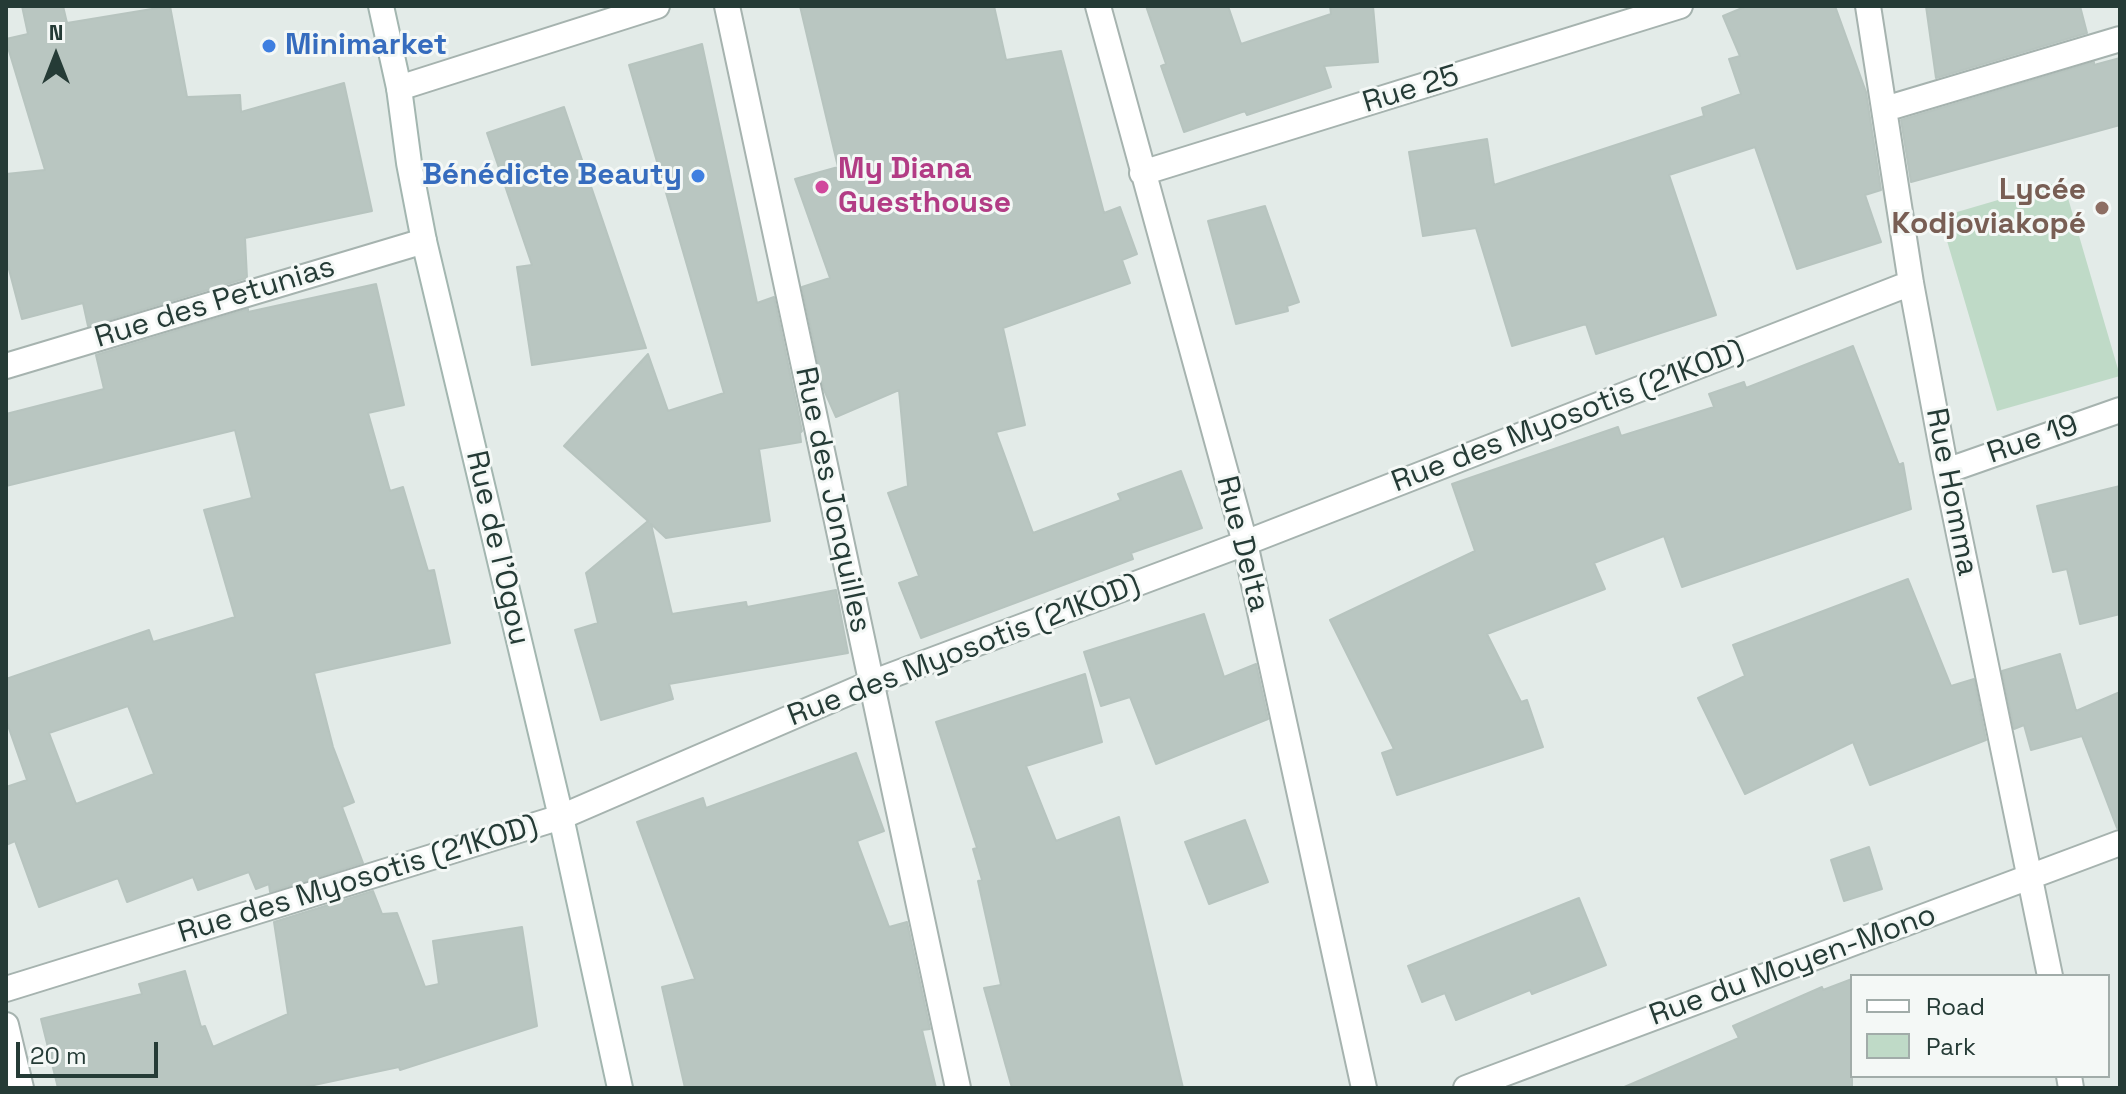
<!DOCTYPE html>
<meta charset="utf-8">
<style>
body{margin:0}
#map{position:relative;width:2126px;height:1094px;overflow:hidden;background:#e3ebe8;font-family:"Space Grotesk",sans-serif}
canvas{display:block}
.frame{position:absolute;inset:0;border:8px solid #253b36;pointer-events:none}
.legend{position:absolute;left:1850px;top:974px;width:260px;height:104px;box-sizing:border-box;background:#f4f8f6;border:2px solid #a1aca9;margin:0;padding:10px 14px;list-style:none;font-size:24px;color:#253b36}
.legend li{display:flex;align-items:center;gap:16px;height:40px}
.legend b{width:40px;border:2px solid #a1aca9}
.north{position:absolute;left:16px;top:16px;width:80px;height:80px;-webkit-text-stroke:6px #f4f8f6;paint-order:stroke;rotate:0deg;font-size:22px;font-weight:700;line-height:32px;text-align:center;color:#253b36}
.north::after{content:'';display:block;margin:auto;width:28px;height:36px;background:#253b36;clip-path:polygon(50% 0,100% 100%,50% 72%,0 100%)}
.scale{position:absolute;left:16px;top:1042px;width:142px;height:36px;box-sizing:border-box;border:4px solid #253b36;border-top:0;padding-left:10px;font-size:24px;line-height:28px;white-space:nowrap;color:#253b36;-webkit-text-stroke:6px #f4f8f6;paint-order:stroke}
</style>
<div id="map">
<canvas width="2126" height="1094"></canvas>
<div class="frame"></div>
<ul class="legend">
<li><b style="height:10px;background:#fff"></b>Road</li>
<li><b style="height:22px;background:#bfdac7"></b>Park</li>
</ul>
<div class="north">N</div>
<div class="scale">20 m</div>
</div>
<script>
const c = document.querySelector('canvas').getContext('2d');
c.lineJoin = 'round';
function paint(path, color) {
  c.fillStyle = color;
  c.fill(path, 'evenodd');
}
function shape(rows) {
  const path = new Path2D();
  for (const r of rows) {
    path.moveTo(r[0], r[1]);
    for (let i = 2; i < r.length; i += 2) path.lineTo(r[i], r[i + 1]);
  }
  return path;
}
function stroke(path, color, width, dash) {
  c.strokeStyle = color;
  c.lineWidth = width;
  c.lineCap = dash ? 'butt' : 'round';
  c.setLineDash(dash || []);
  c.stroke(path);
}
function write(font, color, halo, rows, align = 'center') {
  c.font = font + ' "Space Grotesk",sans-serif';
  c.lineWidth = 6;
  c.setLineDash([]);
  c.textBaseline = 'middle';
  c.strokeStyle = halo;
  c.fillStyle = color;
  for (const [text, x, y, turn = 0] of rows) {
    c.save();
    c.translate(x, y);
    c.rotate((+turn || 0) * Math.PI / 180);
    c.textAlign = isNaN(turn) ? turn : align;
    if (halo) c.strokeText(text, 0, 0);
    c.fillText(text, 0, 0);
    c.restore();
  }
}
const green = shape([
 [2063,181,2120,376,1997,411,1940,217]
]);
const building = shape([
 [22,6,63,6,67,23,170,6,187,97,240,95,241,112,344,83,372,211,245,238,247,278,88,326,83,303,22,319,6,258,6,174,45,170,6,41,6,39,28,34,22,6],
 [800,6,994,6,1006,60,1061,51,1104,213,1120,207,1137,254,1122,260,1130,283,1003,328,1025,425,996,432,1033,533,1121,500,1118,494,1181,471,1202,528,1131,553,1133,559,921,638,899,583,919,576,888,493,908,486,899,390,836,417,824,390,802,287,830,278,795,179,838,167,800,6],
 [1146,6,1228,6,1241,44,1331,14,1330,6,1373,6,1378,62,1324,66,1331,87,1247,115,1245,111,1184,132,1161,66,1166,64,1146,6],
 [1747,6,1835,6,1866,92,1881,190,1865,195,1881,242,1797,269,1755,147,1669,175,1716,315,1596,354,1586,324,1512,346,1476,228,1423,236,1409,152,1487,139,1494,185,1704,116,1702,108,1741,94,1729,59,1740,56,1723,16,1747,6],
 [1926,6,2080,6,2087,33,1936,78,1926,6],
 [702,44,757,303,774,297,802,431,800,433,801,442,759,449,770,521,666,538,651,524,672,614,746,602,747,607,836,590,848,653,669,684,673,699,601,720,575,630,598,623,586,573,648,521,564,446,648,354,668,411,724,393,629,65,702,44],
 [2120,58,2120,125,1911,182,1901,120,2094,62,2094,65,2120,58],
 [564,107,646,348,532,365,517,267,532,265,487,133,564,107],
 [1265,206,1299,302,1287,306,1288,311,1236,324,1208,221,1265,206],
 [376,284,404,405,368,413,390,491,403,487,428,571,434,570,450,643,314,673,333,747,354,802,342,807,363,863,270,892,269,884,256,889,249,872,198,890,193,877,127,902,118,878,39,907,15,841,6,845,6,787,27,780,6,720,6,679,149,630,153,642,235,617,204,510,252,498,235,430,6,486,6,414,104,389,96,355,248,309,248,312,376,284],
 [128,706,154,774,76,804,49,733,128,706],
 [1853,346,1899,465,1903,463,1911,509,1682,587,1664,536,1594,563,1605,589,1487,634,1521,702,1527,700,1543,747,1397,795,1382,753,1394,749,1330,620,1475,551,1452,484,1618,427,1621,436,1714,407,1709,394,1744,382,1746,388,1853,346],
 [2120,486,2120,614,2080,624,2067,569,2053,572,2037,506,2120,486],
 [1908,579,1951,686,1974,679,1986,740,1870,785,1853,742,1745,794,1698,698,1745,676,1733,645,1908,579],
 [1204,614,1224,677,1256,664,1268,719,1156,764,1130,697,1101,706,1084,652,1204,614],
 [2060,654,2076,711,2120,692,2120,827,2117,828,2082,736,2031,750,2024,725,2014,729,2002,671,2060,654],
 [1085,674,1102,742,1026,766,1056,841,1119,817,1183,1088,1012,1088,984,988,1001,985,978,881,982,880,973,849,977,848,936,722,1085,674],
 [856,753,884,831,857,841,889,927,907,922,930,1029,922,1030,936,1088,685,1088,662,987,695,979,637,822,703,798,706,808,856,753],
 [1245,820,1268,882,1209,904,1185,842,1245,820],
 [1869,847,1882,889,1844,901,1831,860,1869,847],
 [373,891,382,914,397,913,425,987,439,984,433,941,522,927,537,1026,400,1070,399,1067,300,1088,58,1088,41,1019,142,994,139,984,185,971,201,1027,205,1026,213,1047,288,1014,274,922,373,891],
 [1579,898,1606,965,1532,994,1530,990,1456,1020,1445,993,1422,1002,1408,966,1579,898],
 [1852,979,1852,1088,1622,1088,1739,1038,1733,1026,1822,987,1823,990,1852,979]
]);
const street = shape([
 [727,6,958,1088],
 [1098,6,1245,543,1364,1088],
 [1868,6,1911,283,1946,471,2050,976],
 [399,88,657,6],
 [1885,109,2120,39],
 [1142,173,1680,6],
 [6,366,424,241],
 [1946,471,2120,410],
 [6,989,561,817,871,683,1245,543,1911,283],
 [6,1025,21,1088],
 [2069,1076,2071,1088],
 [1466,1088,2120,843]
]);
const secondary = shape([
 [381,6,399,88,409,163,424,241,561,817,620,1088]
]);
const markers = [
 [269,46,8,"#3f7fe0"],
 [698,176,8,"#3f7fe0"],
 [822,187,8,"#d1479c"],
 [2102,208,8,"#8d6e63"]
];
const shopNames = [
 ["Minimarket",285,46],
 ["Bénédicte Beauty",682,176,"right"]
];
const streetNames = [
 ["Rue 25",1411,90,-17],
 ["Rue des Petunias",215,303,-17],
 ["Rue des Myosotis (21KOD)",1568,417,-21],
 ["Rue 19",2033,440,-19],
 ["Rue Homma",1951,492,79],
 ["Rue des Jonquilles",832,500,78],
 ["Rue Delta",1242,544,76],
 ["Rue de l'Ogou",497,548,77],
 ["Rue des Myosotis (21KOD)",964,651,-21],
 ["Rue des Myosotis (21KOD)",358,880,-17],
 ["Rue du Moyen-Mono",1793,966,-20]
];
const hotelNames = [
 ["My Diana",838,170],
 ["Guesthouse",838,204]
];
const educationNames = [
 ["Lycée",2086,191],
 ["Kodjoviakopé",2086,225]
];
paint(green, '#bfdac7');
paint(building, '#b9c6c1');
stroke(building, '#b7c4bf', 2);
stroke(street, '#a6b3af', 28);
stroke(secondary, '#a3b6b0', 28);
stroke(street, '#fff', 24);
stroke(secondary, '#fff', 24);
for (const [x, y, r, color] of markers) {
  const dot = new Path2D();
  dot.arc(x, y, r, 0, 2 * Math.PI);
  c.fillStyle = color;
  c.fill(dot);
  stroke(dot, '#f4f8f6', 3);
}
write('bold 30px', '#366cbe', '#f4f8f6', shopNames, 'left');
write('30px', '#253b36', '#f4f8f6', streetNames);
write('bold 30px', '#b23c85', '#f4f8f6', hotelNames, 'left');
write('bold 30px', '#785e54', '#f4f8f6', educationNames, 'right');
</script>
